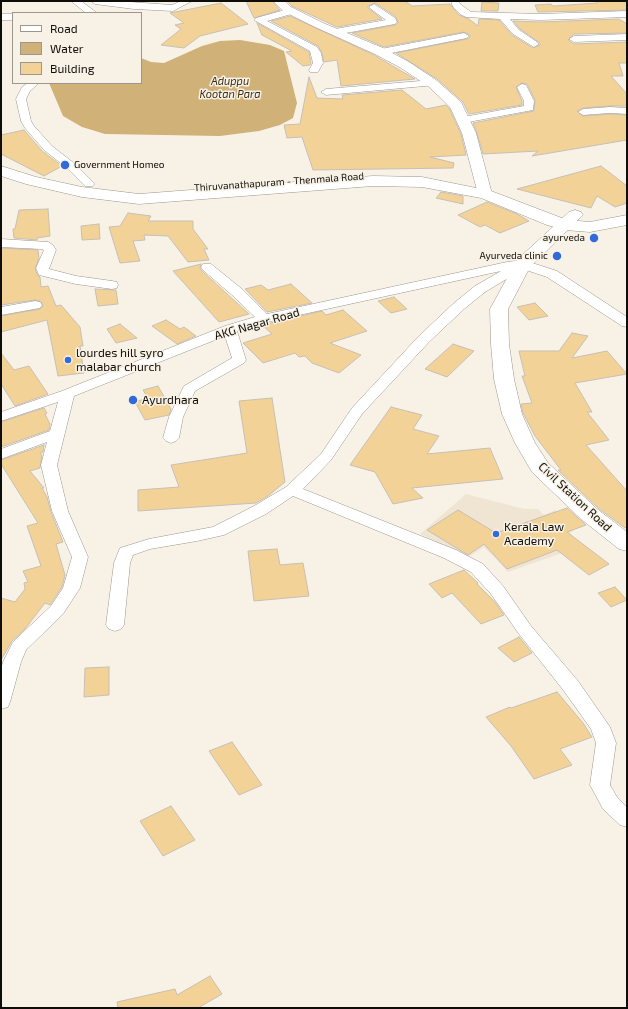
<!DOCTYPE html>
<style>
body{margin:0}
#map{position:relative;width:628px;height:1009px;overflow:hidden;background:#f8f2e6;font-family:"Exo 2",sans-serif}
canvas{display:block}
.frame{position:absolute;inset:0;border:2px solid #0f0d09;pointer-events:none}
.legend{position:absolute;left:12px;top:12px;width:130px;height:72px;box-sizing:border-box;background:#f8f2e6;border:1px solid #9b968e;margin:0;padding:5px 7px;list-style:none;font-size:12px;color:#0f0d09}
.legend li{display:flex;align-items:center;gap:8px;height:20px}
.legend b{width:20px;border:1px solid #9b968e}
</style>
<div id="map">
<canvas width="628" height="1009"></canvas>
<div class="frame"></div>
<ul class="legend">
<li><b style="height:5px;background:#fff"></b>Road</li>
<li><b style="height:11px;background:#d0b177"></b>Water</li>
<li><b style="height:11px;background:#f3d298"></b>Building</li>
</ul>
</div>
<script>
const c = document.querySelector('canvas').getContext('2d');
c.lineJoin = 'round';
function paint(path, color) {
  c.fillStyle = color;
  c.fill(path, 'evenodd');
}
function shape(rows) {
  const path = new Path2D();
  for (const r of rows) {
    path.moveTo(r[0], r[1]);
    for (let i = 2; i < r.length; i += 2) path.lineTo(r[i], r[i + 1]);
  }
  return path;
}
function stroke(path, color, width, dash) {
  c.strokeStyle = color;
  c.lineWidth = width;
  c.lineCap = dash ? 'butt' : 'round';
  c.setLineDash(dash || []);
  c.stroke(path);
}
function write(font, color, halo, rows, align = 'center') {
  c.font = font + ' "Exo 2",sans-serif';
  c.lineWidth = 3;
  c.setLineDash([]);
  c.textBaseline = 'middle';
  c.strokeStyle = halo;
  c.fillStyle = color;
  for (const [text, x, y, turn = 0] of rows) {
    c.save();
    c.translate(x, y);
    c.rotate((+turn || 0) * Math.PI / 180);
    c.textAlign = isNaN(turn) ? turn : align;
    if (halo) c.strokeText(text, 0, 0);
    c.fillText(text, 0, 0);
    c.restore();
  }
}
const built = shape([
 [466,494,524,509,538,509,544,515,555,510,575,529,570,533,582,546,508,572,484,547,467,558,420,534]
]);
const water = shape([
 [240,40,270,45,284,51,297,103,293,118,280,125,259,131,220,136,105,134,82,127,63,116,49,83,141,83,141,58,151,62,164,63,202,46,220,41]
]);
const building = shape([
 [246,1,272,1,280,10,254,18,246,1],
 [287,1,405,1,412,6,450,4,459,15,469,19,478,26,479,19,499,20,512,35,533,48,540,45,540,43,520,29,513,21,541,22,619,19,627,24,627,33,574,34,568,40,574,44,627,42,627,63,619,63,623,76,611,76,627,94,627,106,610,106,583,108,577,111,583,116,610,114,627,115,627,140,532,156,538,151,483,154,477,133,473,123,534,111,535,100,527,84,521,83,516,87,522,101,522,105,469,114,463,102,437,79,396,53,467,39,470,37,470,35,464,32,384,47,352,33,395,25,398,23,396,17,375,3,368,6,368,8,382,19,337,27,292,6,287,1],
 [596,1,627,1,627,10,538,12,535,5,551,4,553,6,597,3,596,1],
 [482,2,499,3,498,11,481,11,482,2],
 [221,3,248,24,200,36,184,48,161,45,181,29,175,25,184,23,170,13,221,3],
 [290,16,374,55,415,79,341,86,337,60,324,62,322,53,318,46,271,21,290,16],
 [257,23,309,52,311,63,310,65,303,66,286,52,292,51,262,35,257,23],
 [309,77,317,98,343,99,342,95,402,90,426,109,446,105,449,108,461,134,466,155,430,157,454,163,453,168,313,170,302,137,287,138,284,125,300,124,309,77],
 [24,130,42,151,62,166,44,176,1,154,1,135,24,130],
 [601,166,627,186,627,203,615,207,597,196,591,208,517,189,601,166],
 [441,192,463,196,463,204,436,198,441,192],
 [487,202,517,214,529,221,500,233,485,225,480,227,458,215,487,202],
 [48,209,50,236,37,238,37,240,14,238,13,229,15,229,19,210,48,209],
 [128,213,151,216,148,221,193,221,193,229,208,249,204,249,209,260,188,262,168,236,144,235,145,240,133,241,140,261,120,263,109,227,120,226,128,213],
 [99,224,100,239,82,240,81,226,99,224],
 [1,248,38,250,39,258,35,269,38,276,40,277,41,287,48,286,56,306,61,305,80,327,83,346,80,346,84,373,58,376,47,320,1,332,1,316,40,309,43,306,41,301,35,300,1,305,1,248],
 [201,264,200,268,202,271,249,314,219,322,173,271,201,264],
 [291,284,312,303,267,312,245,289,261,285,268,290,291,284],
 [95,289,116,290,118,304,98,306,95,289],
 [394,297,407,309,391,313,378,301,394,297],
 [535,303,548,316,529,320,517,307,535,303],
 [343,310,367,331,330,343,361,355,339,373,312,363,305,356,299,357,295,353,263,363,243,343,272,334,262,325,322,311,326,315,343,310],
 [166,320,180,329,184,327,196,336,177,344,152,326,166,320],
 [120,324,137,338,116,343,107,329,120,324],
 [572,333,588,336,572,358,607,351,627,374,575,383,592,412,587,412,609,440,586,445,627,491,627,527,625,528,598,508,558,470,561,470,535,436,523,413,521,404,532,403,522,376,525,376,519,351,559,351,572,333],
 [453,344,474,351,447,377,425,369,453,344],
 [1,353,14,370,29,366,48,394,15,406,1,384,1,353],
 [158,386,171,409,169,415,145,420,135,402,148,398,143,390,158,386],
 [272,398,285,482,268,496,256,503,138,511,138,490,179,487,171,465,247,453,239,401,272,398],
 [391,407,422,415,413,429,439,436,427,454,490,448,503,479,412,488,423,498,393,504,375,472,350,465,391,407],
 [44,408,47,413,45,414,50,424,49,430,1,447,1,422,44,408],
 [44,445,43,452,40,453,42,455,40,468,30,471,44,488,42,488,47,497,51,512,63,542,56,544,65,575,62,587,50,605,45,603,25,629,12,641,1,660,1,598,15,602,25,589,24,583,28,582,23,571,41,566,27,526,38,523,1,464,1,460,44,445],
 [567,508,586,525,567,532,609,564,589,575,557,550,507,569,484,544,468,555,427,530,458,510,496,533,567,508],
 [277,549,280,565,303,563,309,596,254,601,248,551,277,549],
 [464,570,478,583,477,584,495,602,504,615,481,624,452,593,442,598,429,584,464,570],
 [615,587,627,600,611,607,598,593,615,587],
 [519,637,532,653,514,662,498,648,519,637],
 [109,667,109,695,84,697,85,668,109,667],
 [557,692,583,723,592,737,560,749,572,765,534,779,511,746,486,717,510,707,511,708,557,692],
 [232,742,262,785,239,795,209,751,232,742],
 [171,806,195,840,163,856,140,821,171,806],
 [210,976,222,994,198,1008,118,1008,117,1002,175,989,177,995,210,976]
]);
const minor = shape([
 [71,1,81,1,97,13,86,13,71,1],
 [91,1,116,1,172,5,181,1,192,1,173,11,134,9,95,4,91,1],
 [451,1,459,1,460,4,471,12,541,14,627,11,627,17,541,20,510,19,519,30,537,42,539,44,534,47,513,34,500,19,466,17,460,14,453,7,451,1],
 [374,4,395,18,397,22,395,24,335,35,330,32,335,29,386,20,371,9,369,7,374,4],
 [292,8,297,11,295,13,267,21,317,47,321,53,323,63,318,72,310,72,309,70,313,63,310,51,254,20,256,18,292,8],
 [1,14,13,14,13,20,1,20,1,14],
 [464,33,469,36,467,38,381,55,376,52,381,49,464,33],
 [627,34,627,40,574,42,569,39,574,36,627,34],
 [432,80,437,83,436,85,326,95,321,92,326,89,432,80],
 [28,83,39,83,30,91,26,99,31,121,34,126,52,146,75,164,95,184,93,186,85,186,67,168,44,150,25,128,21,121,16,99,22,87,28,83],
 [522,84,526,85,534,101,533,110,463,123,458,120,463,117,524,106,524,101,517,87,522,84],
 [610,107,627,108,627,114,610,113,583,115,578,112,583,109,610,107],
 [1,239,48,242,53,245,56,250,49,269,76,276,112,281,117,282,118,285,117,288,112,289,76,284,39,275,36,268,44,250,41,249,1,247,1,239],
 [523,260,557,271,627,317,627,327,622,326,547,277,520,268,518,272,485,292,464,309,429,342,362,414,331,460,303,489,456,550,483,564,503,586,531,626,578,681,610,727,616,743,610,785,617,797,627,807,627,827,620,825,603,809,590,785,596,743,591,729,564,691,519,634,491,594,471,572,444,558,293,496,266,514,224,535,197,541,150,549,133,555,130,563,124,625,121,629,115,631,109,629,106,625,114,563,120,548,149,539,213,527,254,506,286,487,321,454,352,408,419,336,454,303,475,286,501,271,267,322,237,331,246,360,244,363,195,391,183,417,179,438,176,441,171,443,166,441,163,438,169,417,184,386,232,358,225,336,74,396,57,465,68,511,88,557,80,588,63,614,26,650,21,662,10,702,8,707,1,709,1,669,3,662,13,642,51,606,63,588,72,557,52,511,41,465,47,442,1,459,1,449,50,431,58,402,1,421,1,412,62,391,225,326,255,317,232,295,203,270,201,267,203,264,211,264,242,289,267,314,507,262,523,260],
 [35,301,40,302,42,305,40,308,1,315,1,307,35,301]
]);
const tertiary = shape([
 [273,1,285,1,291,7,323,23,383,48,409,62,436,80,461,102,476,133,492,194,490,197,485,198,480,197,478,194,462,133,450,107,428,86,401,68,375,54,315,27,283,11,273,1]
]);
const secondary = shape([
 [575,210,581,212,583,215,530,267,508,309,509,344,514,379,522,414,535,443,548,463,597,509,627,532,627,551,619,549,581,519,532,472,515,443,502,414,494,379,491,344,490,309,517,260,569,212,575,210]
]);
const primary = shape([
 [1,166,36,177,82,187,139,194,373,176,422,177,491,191,567,220,590,222,627,215,627,225,590,232,565,230,547,225,481,198,422,187,373,186,139,204,82,197,26,184,1,176,1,166]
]);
const markers = [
 [65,165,5,"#326ad9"],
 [594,238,5,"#326ad9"],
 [557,256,5,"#326ad9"],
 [68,360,4,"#326ad9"],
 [133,400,5,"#326ad9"],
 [496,534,4,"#326ad9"]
];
const farPoinames = [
 ["Government Homeo",74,165,"left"],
 ["ayurveda",585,238],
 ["Ayurveda clinic",548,256]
];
const farStreetnames = [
 ["Thiruvanathapuram - Thenmala Road",279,182,-4]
];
const farWaternames = [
 ["Aduppu",230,81],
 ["Kootan Para",230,94]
];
const streetNames = [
 ["AKG Nagar Road",257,324,-16],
 ["Civil Station Road",575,497,43]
];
const poiNames = [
 ["lourdes hill syro",76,353],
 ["malabar church",76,367],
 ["Ayurdhara",142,400],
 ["Kerala Law",504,527],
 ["Academy",504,541]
];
paint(built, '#efe5d2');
paint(water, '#d0b177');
paint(building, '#f3d298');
stroke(building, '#c6bfb4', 1);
stroke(minor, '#9c958b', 1);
stroke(tertiary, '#9c958b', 1);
stroke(secondary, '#9c958b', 1);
stroke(primary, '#9c958b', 1);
paint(minor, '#fff');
paint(tertiary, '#fff');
paint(secondary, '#fff');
paint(primary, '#fff');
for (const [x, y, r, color] of markers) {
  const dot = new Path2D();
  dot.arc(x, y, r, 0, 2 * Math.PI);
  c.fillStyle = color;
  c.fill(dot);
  stroke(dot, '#f8f2e6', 1.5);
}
write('10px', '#0f0d09', '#f8f2e6', farPoinames, 'right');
write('10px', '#0f0d09', '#f8f2e6', farStreetnames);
write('italic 11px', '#3a2c12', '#f8f2e6', farWaternames);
write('12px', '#0f0d09', '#f8f2e6', streetNames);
write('12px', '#0f0d09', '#f8f2e6', poiNames, 'left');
</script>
